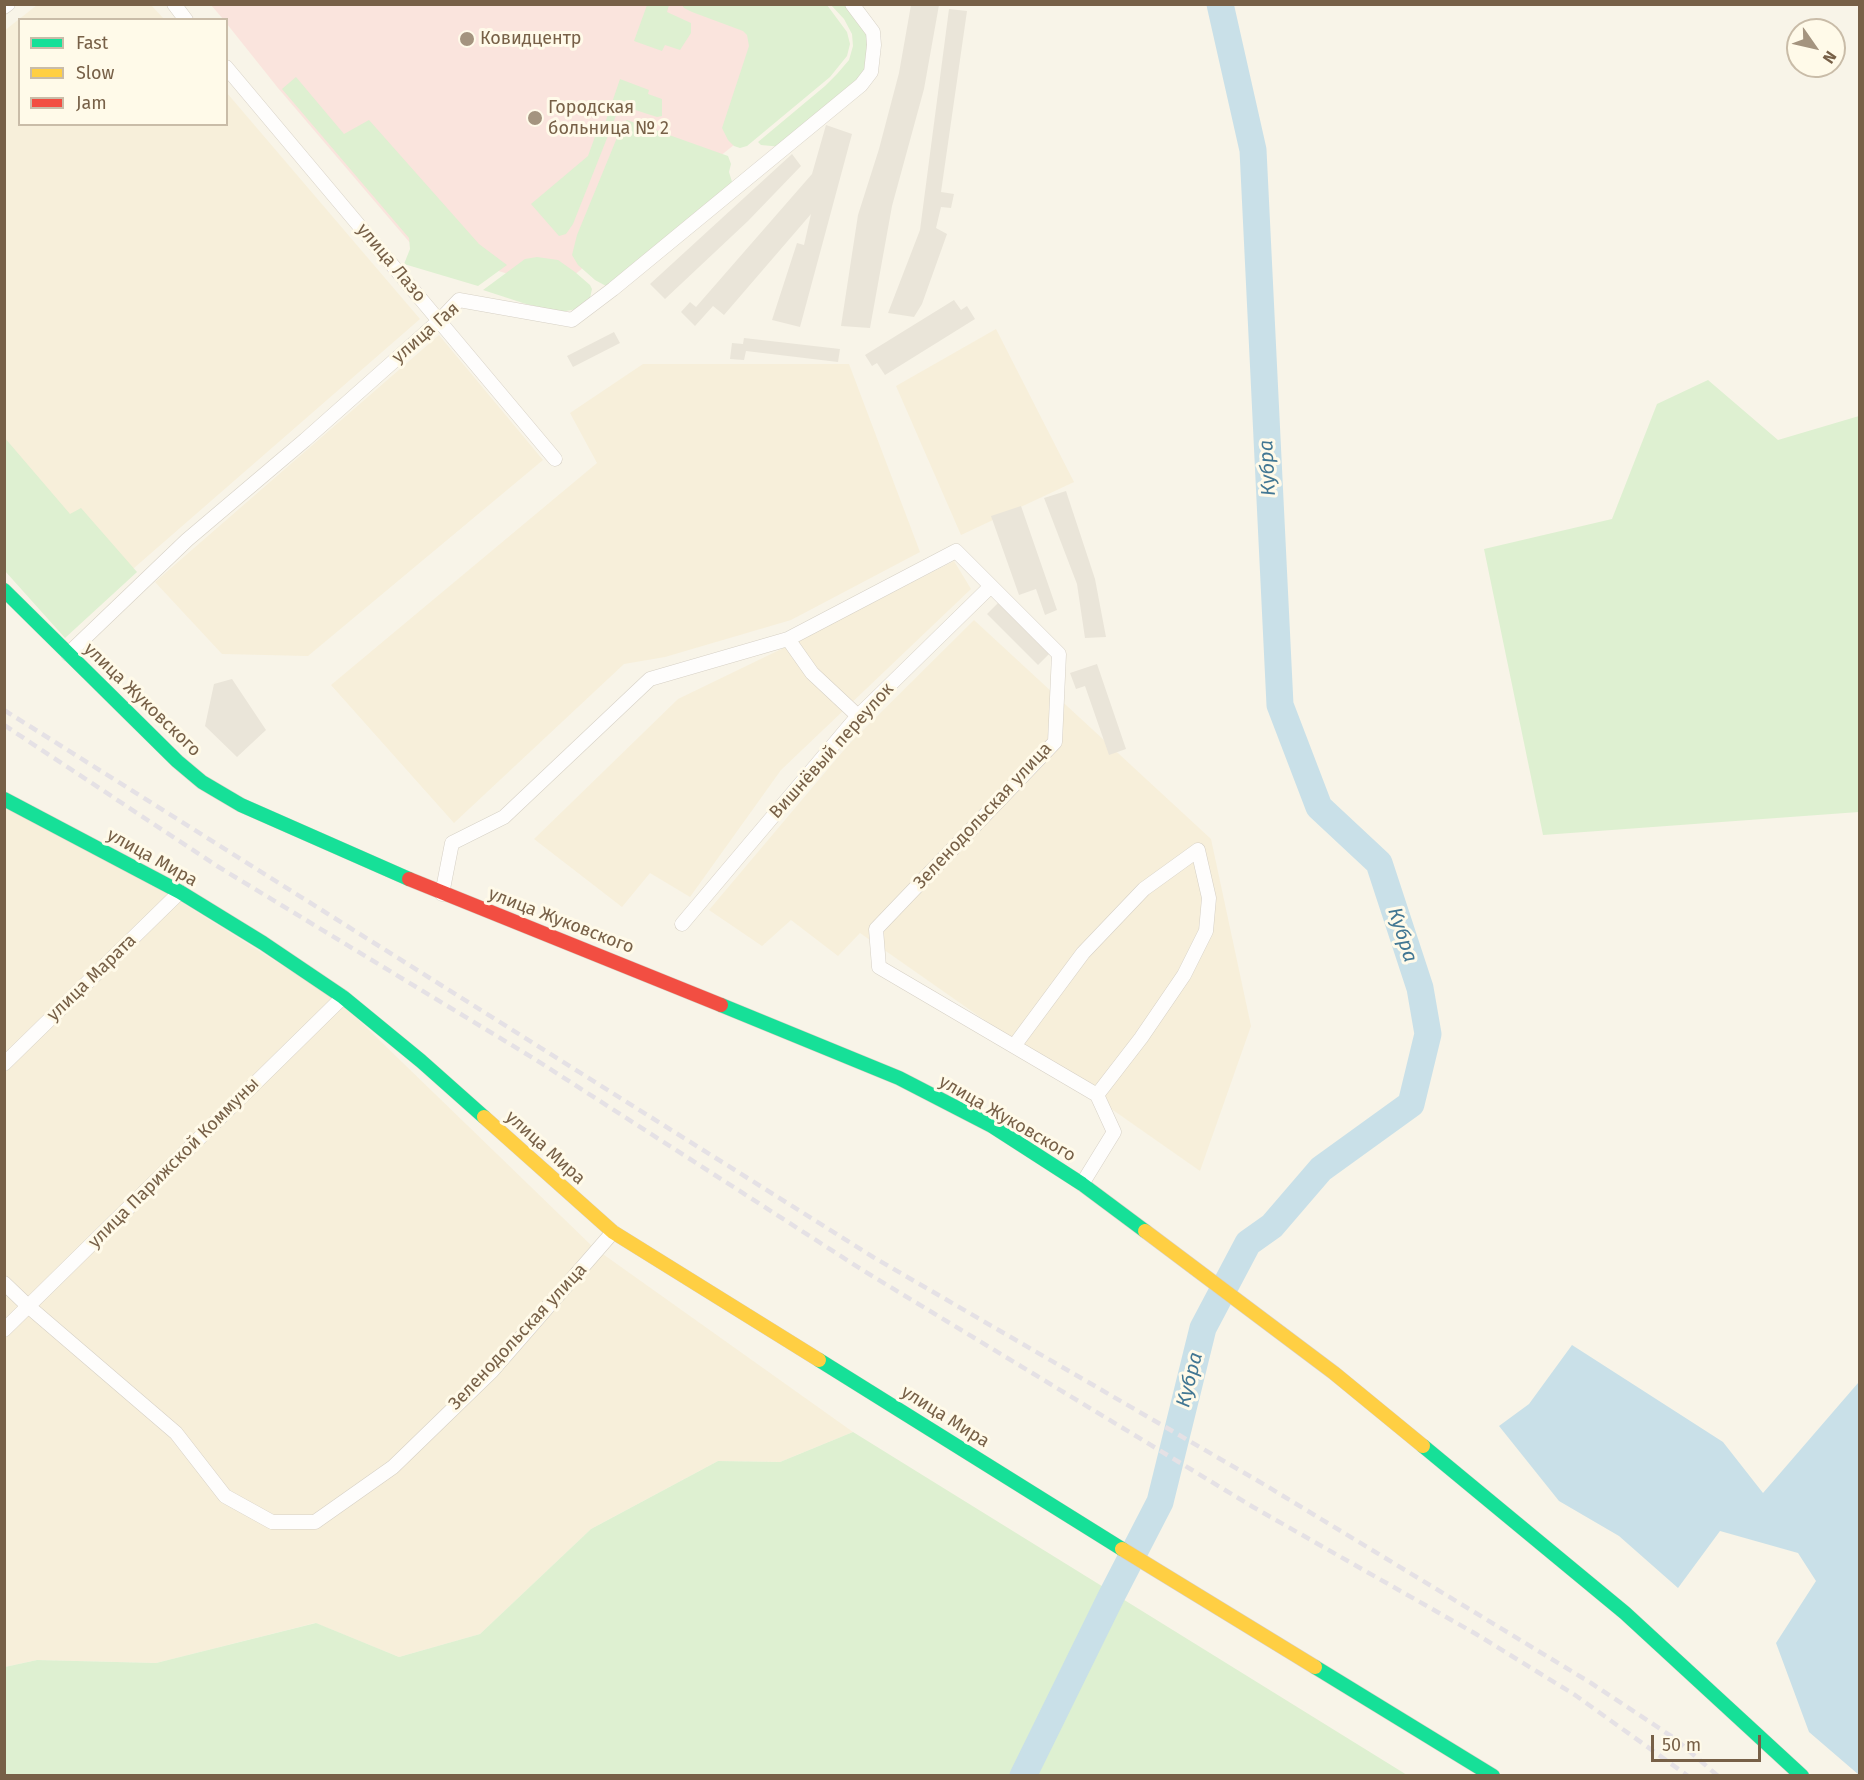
<!DOCTYPE html>
<meta charset="utf-8">
<style>
body{margin:0}
#map{position:relative;width:1864px;height:1780px;overflow:hidden;background:#f8f4e8;font-family:"Fira Sans",sans-serif}
canvas{display:block}
.frame{position:absolute;inset:0;border:6px solid #776047;pointer-events:none}
.legend{position:absolute;left:18px;top:18px;width:210px;height:108px;box-sizing:border-box;background:#fffae9;border:2px solid #c9bca8;margin:0;padding:8px 10px;list-style:none;font-size:18px;color:#776047}
.legend li{display:flex;align-items:center;gap:12px;height:30px}
.legend b{width:30px;border:2px solid #c9bca8}
.north{position:absolute;left:1786px;top:18px;width:60px;height:60px;box-sizing:border-box;background:#fffae9;border:2px solid #c9bca8;border-radius:50%;rotate:124deg;font-size:16px;font-weight:700;line-height:24px;text-align:center;color:#776047}
.north::after{content:'';display:block;margin:auto;width:21px;height:27px;background:#a4947f;clip-path:polygon(50% 0,100% 100%,50% 72%,0 100%)}
.scale{position:absolute;left:1651px;top:1735px;width:110px;height:27px;box-sizing:border-box;border:3px solid #776047;border-top:0;padding-left:8px;font-size:18px;line-height:21px;white-space:nowrap;color:#776047;-webkit-text-stroke:4px #fffae9;paint-order:stroke}
</style>
<div id="map">
<canvas width="1864" height="1780"></canvas>
<div class="frame"></div>
<ul class="legend">
<li><b style="height:8px;background:#16e098"></b>Fast</li>
<li><b style="height:8px;background:#ffcf43"></b>Slow</li>
<li><b style="height:8px;background:#f24e42"></b>Jam</li>
</ul>
<div class="north">N</div>
<div class="scale">50 m</div>
</div>
<script>
const c = document.querySelector('canvas').getContext('2d');
c.lineJoin = 'round';
function paint(path, color) {
  c.fillStyle = color;
  c.fill(path, 'evenodd');
}
function shape(rows) {
  const path = new Path2D();
  for (const r of rows) {
    path.moveTo(r[0], r[1]);
    for (let i = 2; i < r.length; i += 2) path.lineTo(r[i], r[i + 1]);
  }
  return path;
}
function stroke(path, color, width, dash) {
  c.strokeStyle = color;
  c.lineWidth = width;
  c.lineCap = dash ? 'butt' : 'round';
  c.setLineDash(dash || []);
  c.stroke(path);
}
function write(font, color, halo, rows, align = 'center') {
  c.font = font + ' "Fira Sans",sans-serif';
  c.lineWidth = 6;
  c.setLineDash([]);
  c.textBaseline = 'middle';
  c.strokeStyle = halo;
  c.fillStyle = color;
  for (const [text, x, y, turn = 0] of rows) {
    c.save();
    c.translate(x, y);
    c.rotate((+turn || 0) * Math.PI / 180);
    c.textAlign = isNaN(turn) ? turn : align;
    if (halo) c.strokeText(text, 0, 0);
    c.fillText(text, 0, 0);
    c.restore();
  }
}
const residential = shape([
 [37,5,151,5,164,19,20,20,20,124,226,124,227,93,420,319,103,595,5,504,4,31],
 [996,329,1074,482,961,535,896,386],
 [439,335,543,460,308,656,222,654,155,582],
 [643,364,849,364,920,552,791,620,665,657,624,664,454,823,331,685,597,463,570,413],
 [954,561,971,589,781,770,690,897,650,873,622,907,534,839,678,699,800,640],
 [974,620,1211,839,1251,1026,1200,1171,860,933,838,956,791,920,762,946,709,910,849,744],
 [4,805,173,897,339,1001,593,1247,853,1432,780,1462,718,1461,591,1529,480,1634,399,1657,315,1623,156,1663,37,1660,5,1667]
]);
const industrial = shape([
 [911,5,939,5,924,89,892,206,870,328,841,326,858,215,879,149,899,73],
 [949,9,967,11,941,192,954,194,951,208,941,207,936,228,947,234,922,304,914,317,888,313,920,230],
 [826,125,852,134,800,327,772,320,797,243,804,245,811,214,724,315,713,306,695,326,681,312,690,302,696,307,812,174],
 [792,154,801,166,748,221,665,299,650,284],
 [954,300,961,310,967,306,975,319,885,375,877,363,872,366,865,355],
 [614,332,620,343,573,367,567,356],
 [744,338,840,349,838,362,746,351,744,360,730,359,732,343,743,344],
 [1066,491,1095,579,1106,637,1085,638,1077,584,1044,498],
 [1021,506,1057,610,1045,615,1036,589,1019,595,991,516],
 [998,603,1049,654,1038,665,987,614],
 [1097,664,1126,749,1109,755,1085,686,1076,689,1070,673],
 [232,679,266,730,237,757,205,726,214,684]
]);
const medical = shape([
 [211,5,804,5,805,87,557,289,411,244,278,88,227,24,226,20,223,19]
]);
const green = shape([
 [647,5,669,5,667,12,691,23,691,33,680,50,665,45,662,51,634,41],
 [682,5,827,5,847,32,850,44,847,56,830,77,747,146,740,148,734,146,728,140,722,128,749,46,747,35,743,31,692,12,684,8],
 [831,5,849,5,869,31,865,74,782,147,761,145,758,142,825,86,837,74,849,60,853,46,852,34,844,19],
 [296,77,344,134,369,120,479,244,507,265,478,286,404,264,410,249,409,238,282,89],
 [620,79,649,90,648,94,662,99,662,116,657,117,629,108,619,108,573,224,566,234,559,236,531,204,588,156,597,131,602,132],
 [627,120,728,156,731,164,729,172,733,185,606,286,595,280,578,265,572,255,577,235,623,123],
 [537,257,558,260,575,272,590,285,592,289,590,298,577,309,560,312,526,304,483,290,525,259],
 [1708,380,1778,440,1859,416,1859,812,1543,835,1484,549,1612,519,1657,404],
 [4,437,70,514,81,508,137,572,65,638,5,571],
 [853,1432,1407,1775,5,1775,5,1667,37,1660,156,1663,316,1623,399,1657,480,1634,591,1529,718,1461,780,1462]
]);
const water = shape([
 [1572,1345,1723,1442,1763,1493,1858,1383,1859,1386,1859,1775,1809,1732,1776,1643,1816,1581,1798,1553,1720,1531,1678,1588,1619,1536,1559,1501,1499,1426,1529,1404]
]);
const river = shape([
 [1023,1776,1111,1597,1160,1502,1203,1328,1248,1243,1272,1226,1321,1169,1411,1104,1428,1034,1420,988,1379,863,1319,807,1280,705,1253,150,1220,4]
]);
const street = shape([
 [174,4,186,20],
 [4,7,8,4],
 [226,67,555,459],
 [788,639,812,673,858,716],
 [68,654,187,540,305,440,440,320,459,300,572,320,613,289,861,85,871,72,874,45,873,32,852,4],
 [442,894,452,843,504,817,650,679,788,639,956,551,1059,654,1055,742,876,929,879,967,1097,1095,1114,1132,1082,1184],
 [682,924,856,718,991,586],
 [1014,1046,1083,953,1144,889,1198,850,1209,898,1206,931,1184,975,1141,1038,1097,1095],
 [4,1064,180,892],
 [4,1283,28,1306,176,1433,225,1496,272,1522,315,1522,393,1467,492,1371,613,1232],
 [4,1330,343,997]
]);
const fast = shape([
 [4,590,177,761,202,782,241,805,409,879],
 [4,799,180,892,263,943,343,997,421,1061,484,1117],
 [721,1005,899,1078,992,1126,1082,1184,1145,1231],
 [819,1360,1122,1549],
 [1423,1446,1625,1613,1802,1776],
 [1315,1667,1493,1776]
]);
const slow = shape([
 [484,1117,613,1232,819,1360],
 [1145,1231,1334,1373,1423,1446],
 [1122,1549,1315,1667]
]);
const jam = shape([
 [409,879,721,1005]
]);
const rail = shape([
 [4,710,873,1257,1265,1485,1591,1683,1674,1738,1718,1776],
 [4,725,217,866,533,1058,864,1271,1253,1507,1476,1634,1575,1695,1688,1776]
]);
const markers = [
 [467,39,8,"#a4947f"],
 [535,118,8,"#a4947f"]
];
const poiNames = [
 ["Ковидцентр",480,39],
 ["Городская",548,108],
 ["больница № 2",548,129]
];
const streetNames = [
 ["улица Лазо",391,263,50],
 ["улица Гая",426,333,-41],
 ["улица Жуковского",142,700,44],
 ["Вишнёвый переулок",832,751,-48],
 ["Зеленодольская улица",983,816,-47],
 ["улица Мира",152,858,29],
 ["улица Жуковского",561,921,21],
 ["улица Марата",92,978,-44],
 ["улица Жуковского",1007,1119,30],
 ["улица Мира",545,1148,42],
 ["улица Парижской Коммуны",174,1163,-45],
 ["Зеленодольская улица",518,1337,-47],
 ["улица Мира",945,1417,32]
];
const waterNames = [
 ["Кубра",1268,468,-93],
 ["Кубра",1402,935,72],
 ["Кубра",1190,1380,-76]
];
paint(residential, '#f7efda');
paint(industrial, '#eae5d9');
paint(medical, '#fae4dd');
paint(green, '#def0d1');
paint(water, '#c9e0e8');
stroke(river, '#c9e0e8', 27);
stroke(street, '#d6d0c5', 15);
stroke(fast, '#d7cfc4', 15);
stroke(slow, '#d7cfc4', 15);
stroke(jam, '#d7cfc4', 15);
stroke(street, '#fefdfc', 14);
stroke(fast, '#16e098', 14);
stroke(slow, '#ffcf43', 14);
stroke(jam, '#f24e42', 14);
stroke(rail, '#e5e1e5', 4.5, [9, 6]);
for (const [x, y, r, color] of markers) {
  const dot = new Path2D();
  dot.arc(x, y, r, 0, 2 * Math.PI);
  c.fillStyle = color;
  c.fill(dot);
  stroke(dot, '#fffae9', 2);
}
write('18px', '#776047', '#fffae9', poiNames, 'left');
write('18px', '#776047', '#fffae9', streetNames);
write('italic 20px', '#427793', '#fffae9', waterNames);
</script>
